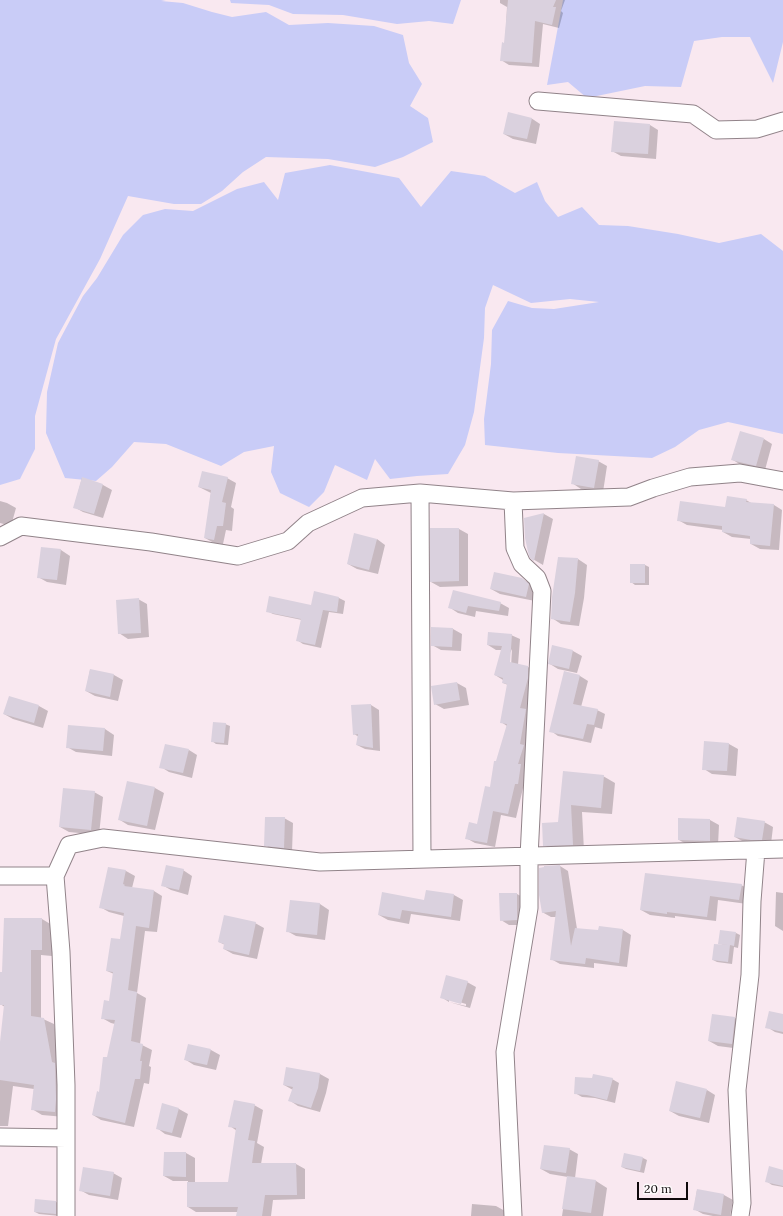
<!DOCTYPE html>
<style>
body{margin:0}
#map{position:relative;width:783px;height:1216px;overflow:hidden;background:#f9e8f0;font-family:Lora,serif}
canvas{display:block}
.scale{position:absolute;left:637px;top:1182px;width:51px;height:18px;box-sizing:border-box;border:2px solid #0f0a0c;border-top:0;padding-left:5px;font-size:12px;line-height:14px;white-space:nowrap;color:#0f0a0c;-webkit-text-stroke:3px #fdfafb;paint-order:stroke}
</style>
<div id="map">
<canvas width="783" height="1216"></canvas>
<div class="scale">20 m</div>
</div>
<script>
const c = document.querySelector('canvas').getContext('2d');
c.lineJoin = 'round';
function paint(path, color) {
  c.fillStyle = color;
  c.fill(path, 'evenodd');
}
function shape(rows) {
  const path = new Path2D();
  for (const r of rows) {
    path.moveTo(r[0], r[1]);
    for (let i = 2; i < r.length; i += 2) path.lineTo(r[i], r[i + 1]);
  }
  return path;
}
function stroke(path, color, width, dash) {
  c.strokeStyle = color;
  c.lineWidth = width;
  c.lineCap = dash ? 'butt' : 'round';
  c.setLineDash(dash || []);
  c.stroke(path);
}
const water = shape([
 [0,0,166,0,161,1,183,3,212,12,232,17,266,12,289,25,328,23,374,26,403,35,409,63,422,84,410,106,428,118,433,142,403,157,375,167,328,159,266,157,243,172,222,191,201,204,174,204,128,196,100,259,56,339,35,416,35,449,20,479,0,485],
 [230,0,461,0,453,24,429,21,397,24,343,15,293,14,269,5,231,3],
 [563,0,783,0,783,42,773,83,750,37,722,37,694,41,681,87,645,86,587,98,568,82,547,85],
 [330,165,399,178,421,207,451,171,485,176,515,193,537,182,545,201,558,217,582,207,599,225,628,226,678,234,719,243,761,234,783,251,783,434,728,422,699,430,675,447,652,458,558,453,485,445,484,419,491,364,492,330,508,301,532,308,554,309,599,302,570,299,531,303,493,285,485,308,484,338,474,412,465,445,448,474,417,476,390,479,375,459,367,480,335,465,324,492,309,507,280,493,271,472,274,446,244,452,221,466,166,444,134,442,112,467,96,481,65,478,46,433,47,392,58,343,83,296,97,278,123,235,143,215,165,209,193,211,237,189,264,182,278,200,285,173]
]);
const shadow = shape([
 [500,0,565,0,561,11,563,13,559,28,543,24,539,67,509,65,501,60,505,44,507,7,500,3],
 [531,118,540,124,536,144,513,139,504,134],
 [650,125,658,130,656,159,621,156,612,151],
 [764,439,772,444,765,470,741,465,733,460],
 [598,461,607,466,603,492,581,489,572,483],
 [82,478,103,485,112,490,103,518,83,512,74,507],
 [227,478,236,483,231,507,234,509,232,531,226,530,223,544,214,543,205,538,211,493,199,487],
 [746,500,753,504,774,505,782,510,779,550,760,549,751,544,751,539,732,537,723,532,723,530,687,525,678,520,726,508],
 [0,501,7,503,16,508,11,526,0,523],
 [544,514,553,519,543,565,531,558,525,519],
 [459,529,468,534,468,586,440,587,431,582],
 [377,539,385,545,378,574,357,569,348,564],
 [42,548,61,550,70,556,66,585,47,582,38,577],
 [578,559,587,565,584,598,579,626,561,624,552,618],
 [645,565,649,567,649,585,635,585,631,582],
 [522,579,531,584,537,590,535,601,500,594,491,589],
 [315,592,339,598,345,601,343,614,329,612,321,648,303,644,297,640,302,620,273,614,267,611,312,606],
 [138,599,147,604,149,637,128,639,119,633],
 [500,603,509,608,508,616,476,611,475,617,458,613,449,607],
 [453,629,462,634,461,651,441,650,432,645],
 [511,635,520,639,518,665,528,667,536,672,526,788,523,788,516,818,501,815,495,847,475,843,466,838,478,825,491,789,497,762,507,726,501,722,508,685,503,683,503,680,495,675,502,650,496,650,488,645],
 [512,649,511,667,509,667,510,653],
 [553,646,573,651,582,656,577,673,558,669,550,664],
 [90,670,114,675,123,680,118,701,95,696,86,691],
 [565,672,580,676,588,681,581,707,597,710,605,714,602,729,595,727,591,743,558,736,551,731],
 [457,683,466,688,469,705,444,709,435,704,432,687],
 [371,705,379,710,380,751,365,749,357,745,359,737,354,734],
 [39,706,48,711,43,728,13,719,4,714],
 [225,724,230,726,228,745,216,744,212,741],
 [69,726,105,729,114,735,112,756,76,752,67,747],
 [705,742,729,744,738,749,736,776,712,774,704,769],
 [189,750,197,755,192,778,169,772,161,767],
 [564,772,603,776,615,783,612,814,582,812,584,851,556,852,544,845,559,823],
 [128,782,155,788,164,793,155,830,128,825,120,820],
 [94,792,103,797,99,835,69,832,60,827],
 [284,818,293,823,292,852,274,850,265,845],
 [710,820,719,825,718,845,688,845,679,840],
 [764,822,773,827,771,844,744,842,735,837],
 [560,866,568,871,577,929,599,931,623,930,631,935,627,967,594,963,594,968,560,964,551,959,556,917,551,917,542,912],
 [109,868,126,871,135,876,132,888,154,891,162,896,157,932,145,931,137,993,146,998,140,1044,152,1050,149,1066,151,1067,149,1084,144,1083,134,1127,101,1120,93,1115,100,1093,115,1024,111,1023,102,1018,110,1002,114,974,107,971,121,940,124,916,109,912,100,907],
 [183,870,192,876,188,895,171,890,162,885],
 [741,885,749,889,747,904,718,900,716,921,675,916,675,918,650,915,641,910],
 [776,892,783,893,783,931,775,926],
 [517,894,526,899,525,925,509,925,501,920],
 [454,895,463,900,460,921,411,914,409,924,388,920,379,915,425,901],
 [291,901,320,904,329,910,325,940,296,936,287,931],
 [5,919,42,919,52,925,52,956,41,955,41,1018,54,1024,61,1067,65,1117,42,1115,32,1109,34,1089,13,1086,8,1126,0,1126,0,1052,5,1007,0,1004,0,973,3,973],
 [255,923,264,928,257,959,233,954,224,949,225,945,219,942],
 [736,933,740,935,738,948,734,947,732,964,717,962,713,960,724,946,720,943],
 [467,982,476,987,470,1008,449,1002,441,997],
 [449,999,466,1004,466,1006,449,1002],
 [783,1015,783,1034,775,1032,767,1027],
 [735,1018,744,1023,741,1049,718,1046,709,1041],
 [189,1045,211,1050,220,1055,216,1070,194,1065,186,1060],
 [320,1074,329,1079,326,1093,320,1112,298,1106,289,1100,293,1090,284,1085],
 [612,1079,619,1083,615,1103,595,1098,582,1097,575,1093],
 [707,1090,715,1095,709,1123,679,1116,670,1111],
 [163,1104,179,1109,188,1114,181,1138,165,1134,157,1128],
 [254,1105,263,1110,257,1143,264,1147,261,1164,296,1164,305,1169,305,1199,273,1200,271,1216,239,1216,238,1212,196,1212,188,1207,188,1181,173,1181,164,1176,186,1153,195,1158,195,1183,229,1183,237,1131,230,1126],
 [569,1149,578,1154,575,1178,596,1181,607,1188,603,1216,562,1216,568,1177,550,1174,541,1169],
 [625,1154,643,1158,647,1160,644,1173,626,1169,622,1167],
 [783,1171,783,1187,772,1185,766,1181],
 [113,1173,122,1178,118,1200,89,1195,80,1190],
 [697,1190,724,1195,733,1200,730,1216,713,1216,703,1214,694,1209],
 [56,1202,60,1204,60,1216,39,1214,35,1212],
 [472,1204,496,1206,505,1211,504,1216,471,1216]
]);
const building = shape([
 [508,0,556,0,553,7,556,7,552,25,535,21,532,63,500,61,502,42,504,43],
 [508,112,532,118,527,139,503,134],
 [614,121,650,124,648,154,611,152],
 [740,431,764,438,756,466,731,460],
 [576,456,599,460,594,488,571,484],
 [202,471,228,477,222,502,226,503,223,526,217,526,214,540,204,538,211,490,198,487],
 [82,477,103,484,94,514,73,508],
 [727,496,747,499,746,502,774,504,770,546,750,544,750,536,722,532,722,526,677,521,680,501,725,507],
 [544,513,534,561,530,558,528,552,525,538,524,518],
 [430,528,459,528,459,581,430,582],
 [354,533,377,539,369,570,347,564],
 [41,547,61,549,57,580,37,578],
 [558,557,578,558,575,593,570,622,551,619,552,597],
 [630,564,645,564,645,583,630,583],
 [494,572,522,578,529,584,526,597,490,589],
 [453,590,501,602,499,611,468,606,466,613,448,608],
 [314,591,339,597,337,612,323,610,315,645,296,641,301,619,266,612,269,596,311,605],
 [139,598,141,633,118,634,116,600],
 [431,627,453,628,452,647,431,646],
 [488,632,512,634,510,662,528,666,528,678,520,708,526,709,520,744,524,745,518,764,521,764,518,784,515,784,508,814,493,811,487,843,465,839,469,822,477,824,485,786,490,787,494,761,496,761,507,724,500,723,507,684,502,683,503,678,494,675,502,646,487,645],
 [552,645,573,650,569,669,548,664],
 [90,669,114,674,110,697,85,691],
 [564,671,580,675,573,704,598,709,594,725,587,724,583,739,549,732],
 [457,682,460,700,434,705,431,686],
 [9,696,39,705,34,723,3,714],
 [371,704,373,748,356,745,358,734,353,735,351,705],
 [213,722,226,723,224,743,211,742],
 [68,725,105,728,103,751,66,748],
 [704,741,729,743,727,771,702,770],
 [165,744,189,749,183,773,159,768],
 [563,771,604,775,601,808,571,805,573,845,543,846,542,823,558,822],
 [127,781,155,787,147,826,118,820],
 [63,788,95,791,91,830,59,827],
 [265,817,285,817,284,848,264,846],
 [737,817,765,821,762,840,751,840,734,837],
 [678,818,710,819,710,841,678,840],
 [166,865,184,869,179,890,161,886],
 [560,865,571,946,575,928,598,930,599,926,623,929,619,963,586,958,585,964,550,960,556,911,542,913,539,895,539,868,544,867,544,866],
 [108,867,126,870,123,884,125,885,124,886,154,890,149,928,136,926,128,990,137,992,131,1041,143,1044,140,1061,142,1061,140,1079,135,1079,125,1123,92,1115,97,1091,99,1092,103,1057,107,1057,115,1020,101,1019,104,1000,109,1001,113,972,106,971,111,938,120,939,124,913,99,908],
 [645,873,742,884,739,900,710,896,707,917,667,912,667,914,640,910],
 [426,890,454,894,451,917,402,910,400,919,378,915,382,892,424,900],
 [499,893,517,893,517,920,500,921],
 [290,900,320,903,317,935,286,932],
 [224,915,256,922,249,955,223,949,224,944,218,942],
 [4,918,42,918,42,950,31,950,31,1016,44,1018,52,1062,55,1063,56,1099,55,1112,31,1110,34,1085,0,1080,0,1042,4,1005,0,1005,0,972,2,972],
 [720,930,736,932,734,946,730,945,728,962,712,960,714,944,729,945,718,944],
 [446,975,468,981,461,1004,440,998],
 [769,1011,783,1014,783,1032,765,1028],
 [712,1014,735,1017,732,1044,708,1041],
 [188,1044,211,1049,207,1065,184,1060],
 [286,1067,320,1073,318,1088,311,1108,288,1101,293,1087,283,1085],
 [593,1074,613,1078,607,1100,587,1095,574,1094,575,1077,592,1078],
 [676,1081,707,1089,700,1118,669,1111],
 [234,1100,255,1104,248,1140,255,1141,252,1163,296,1163,297,1195,265,1195,262,1216,236,1216,238,1207,187,1207,187,1182,228,1182,236,1128,228,1127],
 [162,1103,179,1108,172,1133,156,1129],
 [544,1145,570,1148,566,1173,540,1169],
 [164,1152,186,1152,186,1177,163,1176],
 [624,1153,643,1157,640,1171,621,1167],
 [769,1166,783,1170,783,1186,765,1182],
 [83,1167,114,1172,110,1196,79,1191],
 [567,1176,596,1180,591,1213,562,1209],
 [697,1189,724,1194,721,1215,693,1210],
 [35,1199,56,1201,56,1214,34,1212]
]);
const street = shape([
 [538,101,693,114,716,130,757,129,783,121],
 [420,493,422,859],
 [0,537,21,526,151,542,238,556,288,541,308,523,362,498,420,493,513,501,629,497,653,488,690,477,740,473,783,481],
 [0,876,55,876,69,845,103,838,320,862,783,849],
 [55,876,61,952,66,1085,66,1216],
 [0,1137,66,1138],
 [513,1216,505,1052,529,908,529,857,542,591,537,578,522,564,515,548,513,501],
 [740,1216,742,1203,737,1090,750,975,752,901,756,850]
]);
paint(water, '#c9ccf7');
paint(shadow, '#0003');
paint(building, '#dad1de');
stroke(street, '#918389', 19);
stroke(street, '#fff', 17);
</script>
